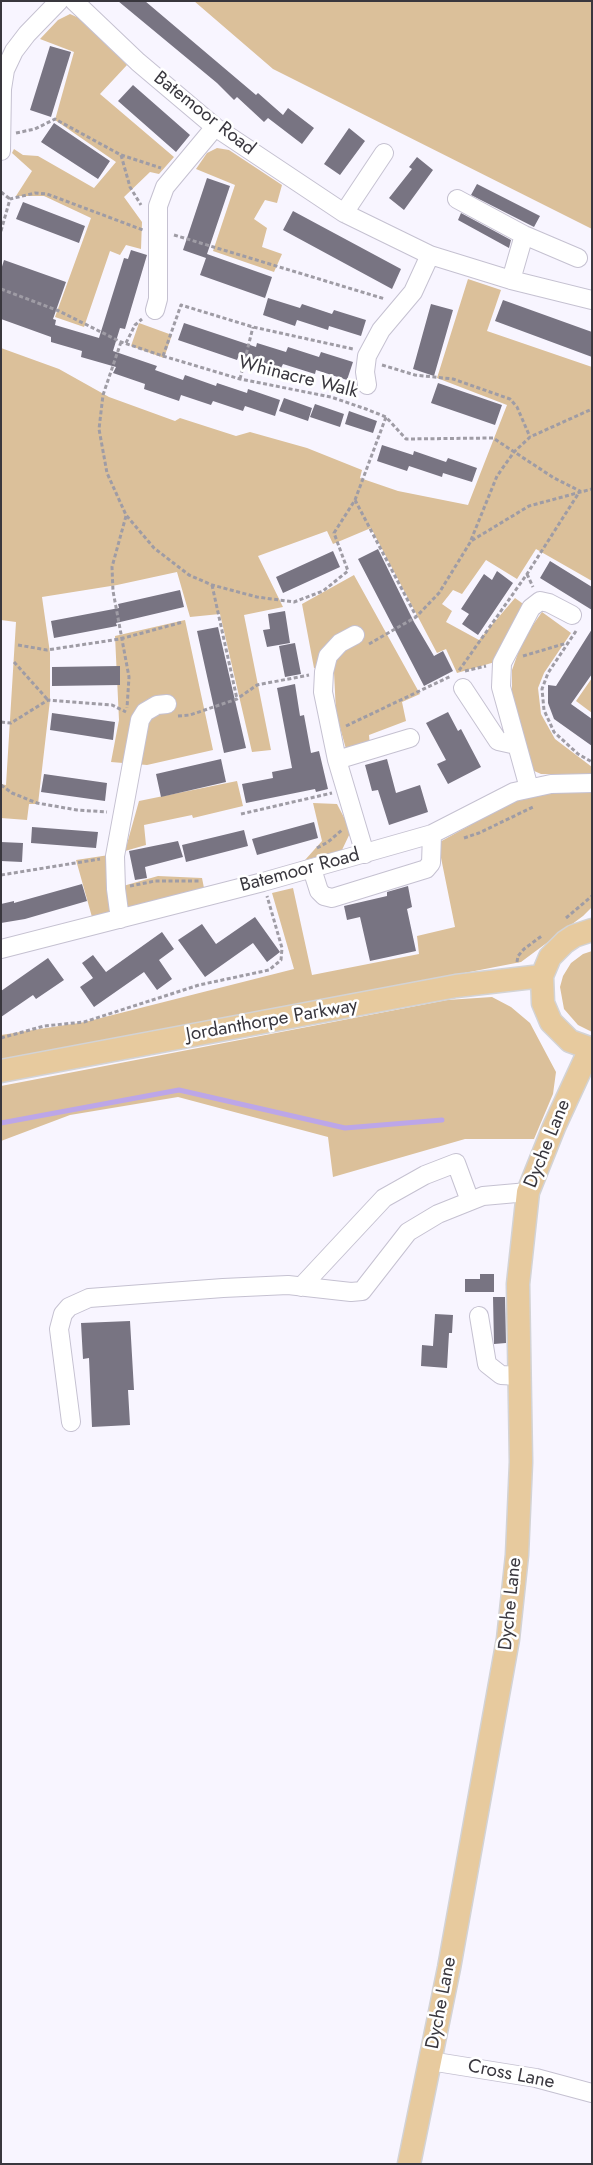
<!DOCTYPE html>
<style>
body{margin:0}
#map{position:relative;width:593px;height:2165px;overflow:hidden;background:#f8f5ff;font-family:Jost,sans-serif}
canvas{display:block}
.frame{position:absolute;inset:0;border:2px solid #39373e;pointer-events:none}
</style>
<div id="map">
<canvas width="593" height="2165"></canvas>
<div class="frame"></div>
</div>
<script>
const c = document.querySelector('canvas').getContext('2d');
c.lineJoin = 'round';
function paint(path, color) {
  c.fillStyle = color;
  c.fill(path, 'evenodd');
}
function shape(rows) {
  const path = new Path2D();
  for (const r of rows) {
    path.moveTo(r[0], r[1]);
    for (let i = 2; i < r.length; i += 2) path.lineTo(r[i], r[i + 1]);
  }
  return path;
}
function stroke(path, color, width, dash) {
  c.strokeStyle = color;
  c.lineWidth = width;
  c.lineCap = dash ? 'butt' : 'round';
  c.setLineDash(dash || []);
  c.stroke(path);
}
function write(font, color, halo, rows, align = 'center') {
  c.font = font + ' Jost,sans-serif';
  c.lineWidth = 5;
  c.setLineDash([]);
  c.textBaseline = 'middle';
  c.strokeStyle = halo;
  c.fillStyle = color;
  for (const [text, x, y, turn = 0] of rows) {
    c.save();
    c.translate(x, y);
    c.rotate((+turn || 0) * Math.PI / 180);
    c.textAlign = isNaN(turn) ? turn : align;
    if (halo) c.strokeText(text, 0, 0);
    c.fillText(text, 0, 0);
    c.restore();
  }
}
const green = shape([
 [194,1,592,1,592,229,273,69],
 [70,14,79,18,127,65,100,94,174,157,159,174,150,172,124,197,142,222,141,249,126,245,120,255,110,251,84,327,55,317,91,218,44,196,16,196,32,171,12,153,14,149,23,155,38,156,94,188,116,162,55,120,74,52,40,39,58,20],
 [217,148,229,150,282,185,277,203,265,200,254,219,267,228,262,247,282,254,274,272,213,251,235,185,196,169,207,153],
 [468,279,501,290,487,331,592,367,592,581,536,549,517,579,486,560,462,594,453,590,442,604,452,611,446,622,479,640,515,598,526,606,495,662,457,673,446,649,437,653,371,528,333,544,327,531,258,556,283,607,244,615,271,750,252,752,220,614,190,617,177,572,117,585,42,597,50,653,50,700,38,804,29,804,27,820,1,818,1,784,6,785,16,622,1,620,1,348,59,369,109,397,175,421,180,418,236,436,250,432,307,448,362,470,360,478,398,491,468,505,507,405,437,378],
 [139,323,172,335,164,358,131,346],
 [354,575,420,694,402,702,406,721,369,735,370,746,346,749,336,713,334,672,314,668,302,604],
 [542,612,571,633,544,673,538,688,541,714,555,739,592,767,592,775,541,774,532,770,512,697,512,670,523,639],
 [185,620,213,750,147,765,111,762,119,720,115,636],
 [592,678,592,713,576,701],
 [237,781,243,806,193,818,192,815,144,825,146,845,125,851,139,801],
 [592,792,592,907,583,916,521,962,1,1063,1,1035,85,1022,294,969,272,893,293,888,312,975,419,954,417,936,455,927,438,843,512,802,551,793],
 [313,803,337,804,351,831,342,850,305,860,322,841],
 [109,855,123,886,158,876,202,878,204,888,92,917,76,860],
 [592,951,592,1032,578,1025,564,1009,560,987,563,976,571,963,583,954],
 [492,997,511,1007,530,1023,556,1072,553,1094,534,1139,465,1139,333,1177,328,1137,178,1097,70,1115,1,1141,1,1086,447,1000]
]);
const stream = shape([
 [1,1123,179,1090,345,1128,442,1120]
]);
const building = shape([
 [118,1,145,1,256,95,258,93,283,115,288,108,314,128,302,144,268,118,264,122,237,97,234,100,217,83],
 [50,46,71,52,51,117,30,110],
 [133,85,190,135,176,152,118,101],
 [54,123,110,161,98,179,41,142],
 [349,128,365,141,340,175,324,164],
 [417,157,433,170,404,210,389,198,412,169,409,167],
 [207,178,230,186,207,254,272,277,265,298,200,275,206,258,183,250],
 [477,184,540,216,534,227,471,195],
 [23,202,85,226,79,243,16,219],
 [293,211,401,269,392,289,283,230],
 [461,213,511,240,509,248,458,220],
 [131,250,147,255,125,329,120,328,113,351,157,366,155,370,183,380,185,375,216,386,217,383,247,393,248,389,280,400,275,416,245,406,243,411,213,401,211,405,181,395,179,401,144,389,145,384,113,373,116,367,81,357,82,351,51,342,51,337,1,319,1,270,4,260,66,282,53,319,56,320,55,325,99,338,124,258,128,259],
 [268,298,300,308,302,304,332,314,334,310,366,320,361,336,329,326,328,330,297,320,295,326,263,315],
 [503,300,592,332,592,357,495,321],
 [431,304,453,310,434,376,413,369],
 [184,323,256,347,257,343,286,352,288,347,319,357,321,352,353,362,347,380,316,370,315,374,283,364,281,368,239,355,237,360,178,340],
 [438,383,502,405,495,425,431,403],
 [284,398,312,408,308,421,279,411],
 [315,404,344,414,340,427,310,417],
 [349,411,377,421,373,433,345,424],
 [382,445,413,455,414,451,446,462,448,458,477,468,472,482,443,473,442,477,409,466,407,471,377,461],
 [378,549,414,622,434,656,443,651,453,671,424,686,358,559],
 [333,551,340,567,283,593,276,577],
 [550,561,592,587,592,610,540,578],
 [497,571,513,583,478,635,462,624,469,614,461,609,484,574,492,580],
 [180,590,184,607,116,623,117,626,54,638,51,621,119,608,118,604],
 [285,611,290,643,267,647,263,630,270,629,268,614],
 [218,627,246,748,224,753,197,631],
 [592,629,592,674,571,704,592,719,592,746,554,719,548,703,548,685,556,686],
 [295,643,301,674,285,677,279,646],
 [120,666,120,685,52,686,52,667],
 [295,684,300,716,304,715,311,753,319,751,328,789,316,792,315,789,246,803,242,784,273,778,272,772,292,768,277,688],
 [448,712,458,731,461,729,481,767,448,784,437,764,446,760,426,723],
 [52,713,115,722,113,740,50,730],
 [221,759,226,782,161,797,156,774],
 [387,759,396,793,420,785,428,812,389,825,378,790,372,791,365,765],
 [44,774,107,783,105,801,41,792],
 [314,822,318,838,257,855,252,839],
 [32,827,98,832,96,848,31,843],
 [244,830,248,846,186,862,182,845],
 [178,841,183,857,145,867,147,878,135,880,129,851],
 [1,842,23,843,22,862,1,861],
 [82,884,87,901,25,919,1,923,1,904,14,901,14,903],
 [408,886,412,907,407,909,416,951,370,961,360,917,347,920,344,906,387,896,387,892],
 [255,917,280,952,267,962,253,943,205,977,178,940,202,924,216,944],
 [162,932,174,949,159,960,172,979,157,990,144,972,94,1007,80,987,93,978,82,963,93,955,106,972],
 [48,958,64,980,36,999,33,995,1,1017,1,991],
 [480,1274,494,1274,494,1292,465,1292,465,1279,480,1279],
 [493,1297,505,1297,506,1343,494,1344],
 [435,1314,453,1315,452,1333,449,1333,447,1368,421,1366,422,1345,433,1346],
 [130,1321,134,1390,128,1390,130,1425,92,1427,89,1358,83,1359,81,1323]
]);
const path = shape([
 [16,133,35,129,55,119,121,155,161,168],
 [121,155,130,187,141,205],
 [1,192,10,199],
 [1,231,10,199,35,193,47,194,143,230],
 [174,235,385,299],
 [1,289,59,311,121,342,163,356,240,379,331,397,366,409,386,417,406,439,493,438,554,478,580,491,527,574,458,672],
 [121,342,103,395,99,429,107,473,126,515,154,548,189,575,212,585,257,597,294,602,323,591,348,571,334,533,355,500,386,417],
 [126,343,135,325,142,319],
 [163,356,181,305,253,327,353,349],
 [382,365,415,375,453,379,510,399,517,407,530,437],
 [240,379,253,327],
 [355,500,416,616],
 [126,516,112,567,113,591,129,677,127,708],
 [471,540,497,476,514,452,530,437,592,409],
 [527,574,533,587],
 [212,585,237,699],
 [576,631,548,673,542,689,544,710,554,732,578,754,592,762],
 [369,644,416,617,439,593,471,541,529,506,592,489],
 [18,645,47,650,120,639,183,622],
 [523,656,567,643],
 [14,662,48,700],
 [465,671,486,666],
 [178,716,190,715,237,699,257,685,309,675],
 [1,722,11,723,48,700,112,705,126,712],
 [346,726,451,676],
 [1,785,12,793,37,803,77,810,107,812],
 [241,814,332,793],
 [464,838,479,833,535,806],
 [317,848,328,842,342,830],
 [1,875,100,859],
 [130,886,155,881,199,881],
 [566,918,592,896],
 [517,962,518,956,524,949,543,935],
 [1,1038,44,1026,84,1022,199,985,269,970,281,960,282,948,267,896]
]);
const minor = shape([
 [74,1,138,62,215,127,344,213,430,255,511,280,592,300],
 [1,151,2,89,5,70,14,51,27,34,59,1],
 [457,199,524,235,578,258],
 [344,213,384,153],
 [511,280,524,235],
 [155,310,158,299,158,206,165,187,215,127],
 [367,385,365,372,367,356,381,330,413,292,430,255],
 [355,635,340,643,328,656,324,672,323,692,337,760,365,854],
 [463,688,498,741,516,745],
 [337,760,410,738],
 [529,788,501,687,502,663,531,608,540,601,549,603,572,615],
 [312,869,319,891,324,896,332,898,426,869,431,863,432,834],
 [120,919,116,889,115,856,140,720,145,712,157,705,167,704],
 [1,949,263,882,432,834,514,792,551,784,592,783],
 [301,1287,384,1198,425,1175,456,1163,470,1201],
 [479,1316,487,1364,501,1375,519,1376],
 [71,1422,59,1329,63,1314,69,1307,89,1298,223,1288,288,1285,351,1292,362,1291,408,1232,438,1214,483,1196,528,1192],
 [430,2061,536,2078,592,2093]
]);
const major = shape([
 [592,930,574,936,565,942,550,957,542,976,543,1003,551,1022,570,1041,592,1049],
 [1,1071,456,986,542,976],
 [409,2164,449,1968,508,1639,517,1555,521,1462,518,1284,528,1192,554,1127,590,1049]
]);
const streetNames = [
 ["Batemoor Road",204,114,38],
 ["Whinacre Walk",298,378,14],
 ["Batemoor Road",300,871,-15],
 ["Jordanthorpe Parkway",272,1021,-10],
 ["Dyche Lane",548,1144,-68],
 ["Dyche Lane",511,1604,-84],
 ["Dyche Lane",442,2003,-79],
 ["Cross Lane",511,2075,11]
];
paint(green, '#dbc09a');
stroke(stream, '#bca6e8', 5);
paint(building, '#787482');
stroke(minor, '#c5c1d1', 20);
stroke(major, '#d3d3d5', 25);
stroke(path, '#9f9ca5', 3, [4, 2.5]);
stroke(minor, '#fff', 18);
stroke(major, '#e7ca9e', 22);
write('19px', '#39373e', '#fff', streetNames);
</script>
